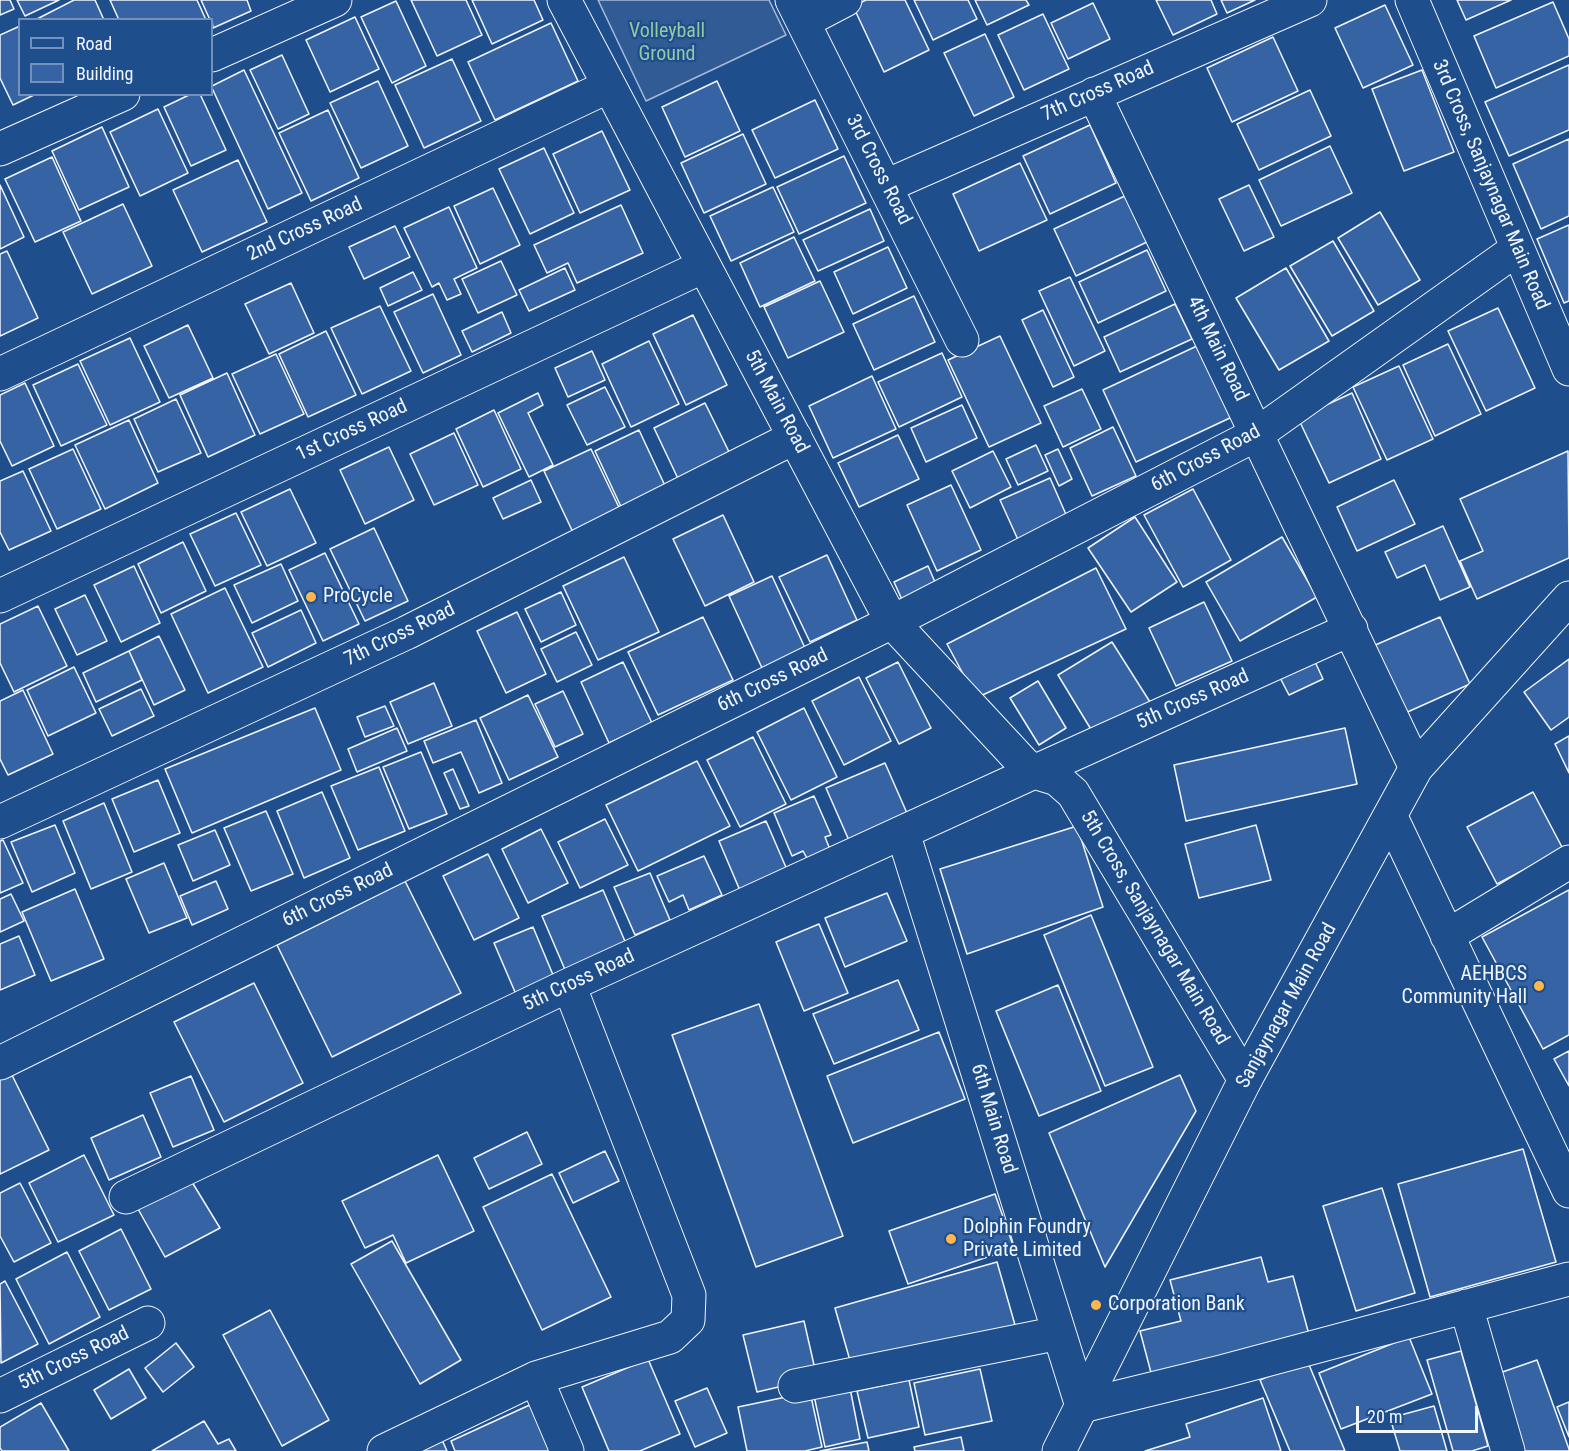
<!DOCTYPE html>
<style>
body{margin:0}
#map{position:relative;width:1569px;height:1451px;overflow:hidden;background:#1f4e8c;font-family:"Roboto Condensed",sans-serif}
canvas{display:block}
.legend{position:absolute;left:18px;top:18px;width:195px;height:78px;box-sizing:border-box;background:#1f4e8c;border:2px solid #7391ba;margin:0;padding:8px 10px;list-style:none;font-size:18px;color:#f2f6ff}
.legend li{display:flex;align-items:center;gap:12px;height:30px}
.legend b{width:30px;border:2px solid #7391ba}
.scale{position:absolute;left:1356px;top:1406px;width:122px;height:27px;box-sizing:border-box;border:3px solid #f2f6ff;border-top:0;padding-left:8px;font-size:18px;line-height:21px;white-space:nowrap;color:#f2f6ff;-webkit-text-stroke:4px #1f4e8c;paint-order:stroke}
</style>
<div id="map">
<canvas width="1569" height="1451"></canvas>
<ul class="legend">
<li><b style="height:8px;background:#1f4e8c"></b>Road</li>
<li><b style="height:16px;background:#3563a3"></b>Building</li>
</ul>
<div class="scale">20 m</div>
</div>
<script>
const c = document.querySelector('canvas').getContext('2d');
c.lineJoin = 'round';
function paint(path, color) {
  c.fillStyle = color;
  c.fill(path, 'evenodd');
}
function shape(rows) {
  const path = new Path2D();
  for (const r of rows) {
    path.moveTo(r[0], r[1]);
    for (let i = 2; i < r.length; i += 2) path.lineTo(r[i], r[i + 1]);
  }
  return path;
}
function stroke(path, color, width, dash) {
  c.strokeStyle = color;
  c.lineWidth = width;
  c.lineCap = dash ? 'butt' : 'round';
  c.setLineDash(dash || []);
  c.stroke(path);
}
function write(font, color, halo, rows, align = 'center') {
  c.font = font + ' "Roboto Condensed",sans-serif';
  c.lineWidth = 4.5;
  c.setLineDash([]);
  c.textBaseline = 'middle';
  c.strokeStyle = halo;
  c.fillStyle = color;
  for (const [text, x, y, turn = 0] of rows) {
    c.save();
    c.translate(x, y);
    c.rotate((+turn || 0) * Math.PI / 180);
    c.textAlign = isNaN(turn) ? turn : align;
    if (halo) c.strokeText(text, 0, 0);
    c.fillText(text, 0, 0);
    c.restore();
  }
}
const built = shape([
 [598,0,769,0,786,35,646,101,598,0]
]);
const building = shape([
 [0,0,10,0,14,9,0,15,0,0],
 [17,0,59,0,25,16,17,0],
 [74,0,95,0,104,20,35,20,74,0],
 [110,0,197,0,206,20,119,20,110,0],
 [201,0,247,0,251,11,213,28,212,20,210,20,201,0],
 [411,0,466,0,482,35,437,56,411,0],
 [472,0,534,0,543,20,492,44,472,0],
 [866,0,905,0,929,50,884,72,853,6,866,0],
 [914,0,968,0,977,19,933,40,914,0],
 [975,0,1026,0,1029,5,987,25,975,0],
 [1156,0,1211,0,1217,14,1173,35,1156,0],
 [1221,0,1255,0,1227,13,1221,0],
 [1457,0,1511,0,1466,20,1457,0],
 [396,1,426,66,392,83,361,17,396,1],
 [1553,2,1569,39,1569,56,1496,88,1474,36,1553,2],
 [1093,3,1110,39,1068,59,1051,23,1093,3],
 [1385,5,1413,65,1363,88,1335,28,1385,5],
 [1043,14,1069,69,1024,90,998,35,1043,14],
 [355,17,379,69,330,92,306,40,355,17],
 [551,23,578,81,495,120,468,62,551,23],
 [20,26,20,94,36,94,13,105,0,78,0,35,20,26],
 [985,34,1014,97,974,116,944,53,985,34],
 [1273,37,1298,91,1232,122,1207,68,1273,37],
 [282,55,309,114,278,129,250,70,282,55],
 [452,59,481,121,424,148,395,85,452,59],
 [1569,65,1569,130,1509,156,1485,102,1569,65],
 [244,70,302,193,268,209,212,88,212,86,244,70],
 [1422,70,1454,152,1404,171,1372,89,1422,70],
 [378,81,408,146,361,168,330,103,378,81],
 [717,81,740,131,685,157,662,107,717,81],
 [1310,90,1331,136,1259,170,1237,124,1310,90],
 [191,94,200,94,226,150,191,166,164,107,191,94],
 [815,100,838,149,775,178,752,130,815,100],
 [158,109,188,173,140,196,110,132,158,109],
 [328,110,359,178,311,201,279,133,328,110],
 [1090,125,1116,183,1050,214,1023,156,1090,125],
 [102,127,129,187,79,210,52,151,102,127],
 [602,131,630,190,580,213,553,154,602,131],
 [743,134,766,184,704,213,681,163,743,134],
 [1569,139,1569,216,1541,229,1513,164,1569,139],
 [1330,146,1352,193,1281,226,1259,180,1330,146],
 [544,148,574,213,530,234,499,169,544,148],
 [844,156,866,203,799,234,777,187,844,156],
 [52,157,81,221,35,242,5,179,52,157],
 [238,160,267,222,202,252,173,190,238,160],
 [1020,163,1047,220,979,251,953,194,1020,163],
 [0,185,24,237,0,249,0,185],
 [1249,185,1274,237,1244,251,1219,199,1249,185],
 [773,187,794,232,731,261,710,216,773,187],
 [493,188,520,245,480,264,454,206,493,188],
 [1127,195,1149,241,1076,276,1054,229,1127,195],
 [123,204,152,266,92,294,63,232,123,204],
 [621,205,643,253,577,283,568,263,547,273,534,245,621,205],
 [449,207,477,268,454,279,461,294,447,300,439,283,432,287,404,228,449,207],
 [870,209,884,241,818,271,803,240,870,209],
 [1380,212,1420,280,1378,305,1338,238,1380,212],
 [1569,225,1569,301,1564,303,1537,239,1569,225],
 [395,226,410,257,364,279,349,247,395,226],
 [794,237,815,281,760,307,740,263,794,237],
 [1333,241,1374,311,1332,336,1290,266,1333,241],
 [888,247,907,288,853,314,834,272,888,247],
 [1147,250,1166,291,1098,323,1079,282,1147,250],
 [7,251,38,318,0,336,0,254,7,251],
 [501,261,517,295,478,313,462,279,501,261],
 [565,268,575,290,529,311,519,290,565,268],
 [1286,268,1329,341,1279,370,1236,298,1286,268],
 [413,272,422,290,388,306,380,288,413,272],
 [1070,277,1105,351,1074,366,1039,291,1070,277],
 [820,281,844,332,788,358,764,307,820,281],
 [291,283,314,333,269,354,245,304,291,283],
 [433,294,461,355,423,373,394,312,433,294],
 [914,296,935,342,874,370,853,324,914,296],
 [1175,304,1192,339,1120,372,1104,337,1175,304],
 [380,306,411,371,362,394,331,328,380,306],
 [1498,308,1535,388,1486,411,1448,331,1498,308],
 [1043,310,1074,377,1053,387,1022,320,1043,310],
 [502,312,511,333,472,352,462,331,502,312],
 [693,315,727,385,686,405,653,334,693,315],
 [188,325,213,378,169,398,144,346,188,325],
 [326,331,356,395,308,417,279,354,326,331],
 [1000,336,1041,423,989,447,948,360,1000,336],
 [130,338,160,402,110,425,80,361,130,338],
 [649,341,679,404,631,427,602,364,649,341],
 [1448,344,1481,414,1435,436,1403,365,1448,344],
 [1199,345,1232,417,1136,462,1103,390,1199,345],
 [592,351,605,380,568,397,555,368,592,351],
 [942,353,962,397,899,427,878,382,942,353],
 [276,354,304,414,260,434,232,374,276,354],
 [78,364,107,425,61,446,33,385,78,364],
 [1399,366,1433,439,1387,460,1353,387,1399,366],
 [227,373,255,435,208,457,180,395,227,373],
 [872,376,896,429,833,458,809,406,872,376],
 [25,383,54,446,12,466,0,441,0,395,25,383],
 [605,387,625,427,587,445,567,405,605,387],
 [1082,389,1101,429,1063,447,1044,406,1082,389],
 [538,393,543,405,528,413,553,465,529,477,498,413,538,393],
 [1352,393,1381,459,1329,483,1298,418,1352,393],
 [176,399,201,453,158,472,134,419,176,399],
 [705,403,734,462,682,487,654,428,705,403],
 [962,405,977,438,926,462,911,428,962,405],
 [494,410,521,469,483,487,456,429,494,410],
 [129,420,158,483,105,509,75,445,129,420],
 [1113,427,1136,476,1092,496,1070,448,1113,427],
 [639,430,667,490,623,511,595,451,639,430],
 [454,433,478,485,434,505,410,454,454,433],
 [898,435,919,479,859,507,838,463,898,435],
 [1036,445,1048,471,1018,485,1006,459,1036,445],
 [389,447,414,500,365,524,340,470,389,447],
 [73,449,101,509,57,529,29,469,73,449],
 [591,449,625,520,578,543,544,471,591,449],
 [1058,449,1072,479,1059,486,1045,455,1058,449],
 [993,451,1011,487,970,508,952,471,993,451],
 [1568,451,1569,558,1477,599,1460,561,1483,551,1460,499,1568,451],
 [23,471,51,531,9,550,0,532,0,481,23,471],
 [1050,478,1068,519,1019,542,1000,500,1050,478],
 [531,480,541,502,503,519,493,498,531,480],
 [1394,480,1415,524,1357,551,1337,507,1394,480],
 [951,485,981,550,937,571,907,505,951,485],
 [290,489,316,543,267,566,241,512,290,489],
 [1193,489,1231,560,1183,587,1144,515,1193,489],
 [236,513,261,565,215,586,190,534,236,513],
 [723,515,754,582,705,606,673,539,723,515],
 [1135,517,1177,582,1131,612,1088,548,1135,517],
 [1443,526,1470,587,1440,600,1425,565,1397,578,1385,552,1443,526],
 [374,528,408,601,365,621,330,549,374,528],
 [1282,537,1317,597,1240,641,1206,582,1282,537],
 [183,542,206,591,161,613,138,564,183,542],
 [325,553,359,624,323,641,289,570,325,553],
 [827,555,857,620,810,642,779,577,827,555],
 [624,557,659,632,598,660,563,586,624,557],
 [281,564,298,601,252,623,234,585,281,564],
 [134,566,160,623,121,642,94,585,134,566],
 [928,566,938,589,904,604,894,582,928,566],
 [1096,568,1126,629,976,698,947,644,1096,568],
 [772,576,805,648,762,668,729,596,772,576],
 [225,588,263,667,208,693,171,614,225,588],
 [561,592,576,625,541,642,525,609,561,592],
 [85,595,107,641,77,655,55,609,85,595],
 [1204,602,1232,661,1176,686,1149,628,1204,602],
 [38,606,67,666,14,692,0,663,0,624,38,606],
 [301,610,316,643,268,667,252,633,301,610],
 [517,612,546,674,506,693,477,631,517,612],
 [703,617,733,680,658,715,628,652,703,617],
 [1440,617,1470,684,1403,714,1373,646,1440,617],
 [576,632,592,665,557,682,541,649,576,632],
 [159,636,185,690,154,705,129,651,159,636],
 [1112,642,1150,702,1095,736,1058,675,1112,642],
 [129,651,142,680,96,702,83,673,129,651],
 [1311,653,1323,679,1289,695,1276,670,1311,653],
 [1569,659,1569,717,1551,730,1524,692,1569,659],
 [623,662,652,723,609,743,581,682,623,662],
 [898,662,931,728,899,744,866,678,898,662],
 [74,667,96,713,48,736,27,690,74,667],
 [859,677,891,741,844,765,812,701,859,677],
 [1038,681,1066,728,1039,745,1010,698,1038,681],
 [434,683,452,726,408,744,390,702,434,683],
 [141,689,154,716,112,736,99,709,141,689],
 [23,690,53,754,8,775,0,759,0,701,23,690],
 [563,691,583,734,555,747,535,704,563,691],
 [528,695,558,757,509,780,480,718,528,695],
 [385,706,394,726,365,737,357,717,385,706],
 [315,708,341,770,192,833,165,769,315,708],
 [804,708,837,777,791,800,757,732,804,708],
 [476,720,502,783,479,793,461,752,433,763,424,741,476,720],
 [397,728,407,751,357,772,348,749,397,728],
 [1345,728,1357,784,1186,821,1174,765,1345,728],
 [1569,736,1569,773,1555,744,1569,736],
 [753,737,786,804,740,827,707,760,753,737],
 [421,752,447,814,409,829,383,767,421,752],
 [697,761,730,826,638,871,606,805,697,761],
 [885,763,910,820,851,845,826,788,885,763],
 [379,767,405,831,358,850,331,786,379,767],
 [453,769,469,806,460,809,444,773,453,769],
 [158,780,180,833,134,852,112,799,158,780],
 [322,792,350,858,304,878,277,811,322,792],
 [1533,792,1563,849,1497,884,1467,827,1533,792],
 [814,796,831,835,825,837,831,852,809,862,803,851,792,856,774,813,814,796],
 [104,803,132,872,91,889,63,821,104,803],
 [266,811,293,874,251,891,224,828,266,811],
 [605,819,628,865,580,888,558,842,605,819],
 [766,821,791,879,744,900,719,841,766,821],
 [55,825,75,873,32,892,11,842,55,825],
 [1256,825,1271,880,1199,898,1185,844,1256,825],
 [1077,826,1103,907,967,954,940,869,1077,826],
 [541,829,568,883,528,903,502,849,541,829],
 [215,830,230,865,193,881,178,845,215,830],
 [3,840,23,883,0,893,0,841,3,840],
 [488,854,519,918,474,940,443,876,488,854],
 [704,856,722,895,689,910,683,895,669,902,657,876,704,856],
 [164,863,187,918,149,933,126,879,164,863],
 [650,873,670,920,635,935,614,887,650,873],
 [216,881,228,909,192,925,180,896,216,881],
 [405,881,461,993,332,1057,277,945,405,881],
 [75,889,104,959,51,981,22,912,75,889],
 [603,890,630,953,569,979,542,916,603,890],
 [1569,890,1569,1035,1543,1049,1482,937,1569,890],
 [887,893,907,941,845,967,825,918,887,893],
 [11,894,24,921,0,932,0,899,11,894],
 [1091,915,1153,1067,1105,1086,1044,935,1091,915],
 [819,924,848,993,804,1011,776,942,819,924],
 [533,927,556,982,518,999,494,943,533,927],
 [19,936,35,975,0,990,0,944,19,936],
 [898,980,919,1030,834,1064,813,1014,898,980],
 [254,983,303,1083,224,1122,174,1022,254,983],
 [1058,985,1101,1091,1039,1116,996,1011,1058,985],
 [759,1004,843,1236,756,1267,672,1035,759,1004],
 [939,1032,965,1099,853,1143,827,1076,939,1032],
 [1569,1051,1569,1086,1554,1059,1569,1051],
 [9,1069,49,1150,0,1174,0,1074,9,1069],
 [1180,1075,1196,1111,1105,1267,1049,1133,1180,1075],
 [191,1076,214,1130,173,1147,150,1093,191,1076],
 [143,1115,161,1157,109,1180,91,1138,143,1115],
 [527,1132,542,1164,489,1189,474,1158,527,1132],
 [1523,1149,1556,1262,1430,1297,1398,1184,1523,1149],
 [605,1151,619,1181,573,1203,559,1173,605,1151],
 [84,1155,114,1215,58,1242,29,1183,84,1155],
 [438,1155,474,1231,406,1263,393,1235,365,1248,342,1201,438,1155],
 [552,1174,611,1297,542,1330,483,1207,552,1174],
 [192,1182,220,1228,165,1257,138,1209,192,1182],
 [20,1183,51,1243,14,1262,0,1236,0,1193,20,1183],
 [1382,1188,1415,1293,1356,1311,1323,1206,1382,1188],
 [995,1194,1014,1248,908,1284,889,1231,995,1194],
 [121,1229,151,1289,109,1310,79,1251,121,1229],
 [392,1241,461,1360,420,1384,351,1264,392,1241],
 [67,1252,100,1317,49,1344,16,1279,67,1252],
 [1261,1257,1268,1282,1293,1276,1311,1342,1154,1384,1140,1331,1181,1321,1170,1280,1261,1257],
 [997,1262,1015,1325,853,1371,835,1308,997,1262],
 [5,1281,38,1344,1,1363,0,1284,5,1281],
 [270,1310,329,1420,282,1446,223,1335,270,1310],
 [804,1321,817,1378,757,1392,743,1335,804,1321],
 [1409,1337,1432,1394,1341,1429,1319,1373,1409,1337],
 [176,1343,194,1367,163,1392,145,1368,176,1343],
 [1461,1351,1488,1446,1472,1451,1453,1451,1427,1360,1461,1351],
 [648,1359,680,1434,640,1451,609,1451,582,1387,648,1359],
 [1307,1360,1345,1451,1290,1451,1260,1380,1307,1360],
 [1537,1360,1569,1449,1569,1451,1517,1451,1491,1376,1537,1360],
 [129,1369,146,1398,111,1419,94,1390,129,1369],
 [980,1369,992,1421,925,1435,914,1383,980,1369],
 [909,1380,919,1427,868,1438,857,1391,909,1380],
 [849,1383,860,1439,825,1447,813,1391,849,1383],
 [707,1388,727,1433,695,1447,675,1401,707,1388],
 [810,1392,822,1447,805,1451,747,1451,738,1407,810,1392],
 [1263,1398,1281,1451,1145,1451,1190,1437,1186,1424,1263,1398],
 [1569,1402,1569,1437,1557,1407,1569,1402],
 [41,1403,69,1451,2,1451,0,1448,0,1427,41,1403],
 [534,1403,556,1451,455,1451,451,1441,534,1403],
 [1434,1406,1447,1451,1400,1451,1390,1418,1434,1406],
 [204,1421,218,1444,229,1439,236,1451,152,1451,204,1421],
 [439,1433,447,1451,401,1451,439,1433],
 [961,1437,964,1451,915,1451,914,1447,961,1437],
 [867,1442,869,1451,820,1451,867,1442]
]);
const street = shape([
 [564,0,892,622,1024,764,1034,772,1351,629],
 [792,0,962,340],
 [1412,0,1569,369],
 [803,22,845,0],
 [212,55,335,0],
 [1094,94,1416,768],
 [0,149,123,94],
 [886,186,1310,0],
 [0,374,609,86],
 [0,596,704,266],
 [1391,817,1569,1191],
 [0,822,406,633,795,437],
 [903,833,1082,1406,1221,1372,1569,1279],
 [1447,936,1569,862],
 [0,1063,892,622,1257,434,1517,249],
 [126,1197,569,985,1034,772,1057,779,1073,793,1245,1080],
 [1466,1306,1508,1451],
 [536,1378,567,1451],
 [795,1386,1059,1333],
 [0,1396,148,1323],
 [384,1451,536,1378,670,1337,688,1320,689,1295,569,985]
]);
const secondary = shape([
 [1059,1451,1245,1080,1416,768,1569,598]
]);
const markers = [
 [311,597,6,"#ffb74d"],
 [1539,986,6,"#ffb74d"],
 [951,1239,6,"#ffb74d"],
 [1096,1305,6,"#ffb74d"]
];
const parkNames = [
 ["Volleyball",667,32],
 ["Ground",667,55]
];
const streetNames = [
 ["7th Cross Road",1098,92,-24],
 ["3rd Cross Road",878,170,63],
 ["3rd Cross, Sanjaynagar Main Road",1490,185,67],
 ["2nd Cross Road",305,230,-25],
 ["4th Main Road",1217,349,64],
 ["5th Main Road",776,402,62],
 ["1st Cross Road",352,431,-25],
 ["6th Cross Road",1206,459,-28],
 ["7th Cross Road",400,635,-26],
 ["6th Cross Road",773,681,-26],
 ["5th Cross Road",1193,700,-24],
 ["6th Cross Road",338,896,-26],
 ["5th Cross, Sanjaynagar Main Road",1154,928,59],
 ["5th Cross Road",579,981,-25],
 ["Sanjaynagar Main Road",1287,1006,-61],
 ["6th Main Road",993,1119,73],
 ["5th Cross Road",74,1359,-26]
];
const poiNames = [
 ["ProCycle",323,597],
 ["AEHBCS",1527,975,"right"],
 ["Community Hall",1527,998,"right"],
 ["Dolphin Foundry",963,1228],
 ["Private Limited",963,1251],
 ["Corporation Bank",1108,1305]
];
paint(built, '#305b95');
stroke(built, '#a8bbd7', 1.5);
paint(building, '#3563a3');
stroke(building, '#f2f6ff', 1.5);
stroke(street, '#f2f6ff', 35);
stroke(secondary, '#f2f6ff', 35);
stroke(street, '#1f4e8c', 33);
stroke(secondary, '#1f4e8c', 33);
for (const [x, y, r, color] of markers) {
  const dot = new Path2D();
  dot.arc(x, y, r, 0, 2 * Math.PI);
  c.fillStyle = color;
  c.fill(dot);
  stroke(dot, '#1f4e8c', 2);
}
write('20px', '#97c8a6', '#1f4e8c', parkNames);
write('20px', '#f2f6ff', '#1f4e8c', streetNames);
write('20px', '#f2f6ff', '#1f4e8c', poiNames, 'left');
</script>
